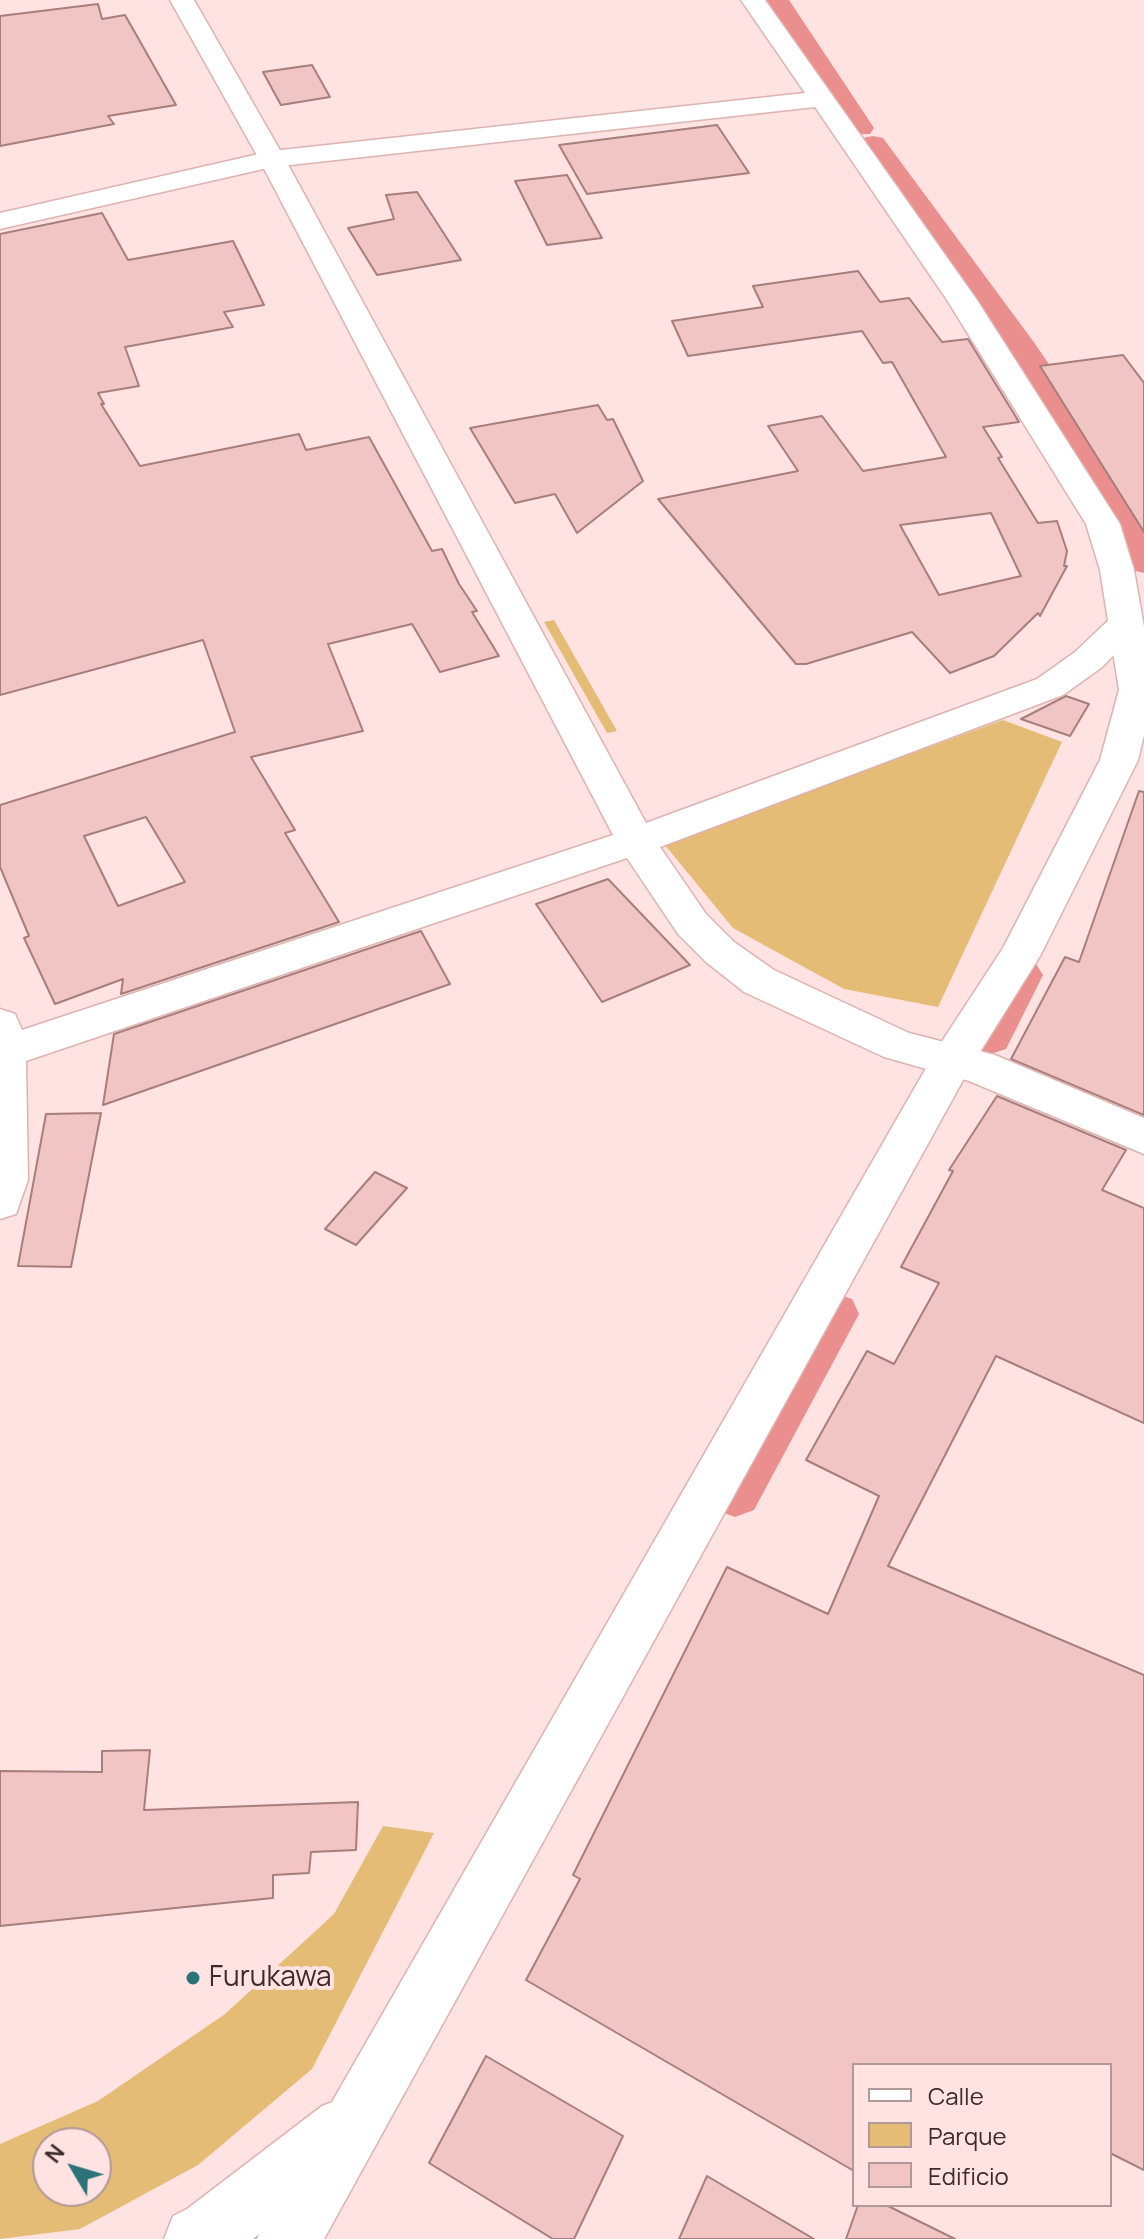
<!DOCTYPE html>
<style>
body{margin:0}
#map{position:relative;width:1144px;height:2239px;overflow:hidden;background:#ffe3e2;font-family:Manrope,sans-serif}
canvas{display:block}
.legend{position:absolute;left:852px;top:2063px;width:260px;height:144px;box-sizing:border-box;background:#ffe3e2;border:2px solid #b19998;margin:0;padding:10px 14px;list-style:none;font-size:24px;color:#3c2b2a}
.legend li{display:flex;align-items:center;gap:16px;height:40px}
.legend b{width:40px;border:2px solid #b19998}
.north{position:absolute;left:32px;top:2127px;width:80px;height:80px;box-sizing:border-box;background:#ffe3e2;border:2px solid #b19998;border-radius:50%;rotate:308deg;font-size:22px;font-weight:700;line-height:32px;text-align:center;color:#3c2b2a}
.north::after{content:'';display:block;margin:auto;width:28px;height:36px;background:#2a7479;clip-path:polygon(50% 0,100% 100%,50% 72%,0 100%)}
</style>
<div id="map">
<canvas width="1144" height="2239"></canvas>
<ul class="legend">
<li><b style="height:10px;background:#fff"></b>Calle</li>
<li><b style="height:22px;background:#e4bc76"></b>Parque</li>
<li><b style="height:22px;background:#f1c5c3"></b>Edificio</li>
</ul>
<div class="north">N</div>
</div>
<script>
const c = document.querySelector('canvas').getContext('2d');
c.lineJoin = 'round';
function paint(path, color) {
  c.fillStyle = color;
  c.fill(path, 'evenodd');
}
function shape(rows) {
  const path = new Path2D();
  for (const r of rows) {
    path.moveTo(r[0], r[1]);
    for (let i = 2; i < r.length; i += 2) path.lineTo(r[i], r[i + 1]);
  }
  return path;
}
function stroke(path, color, width, dash) {
  c.strokeStyle = color;
  c.lineWidth = width;
  c.lineCap = dash ? 'butt' : 'round';
  c.setLineDash(dash || []);
  c.stroke(path);
}
function write(font, color, halo, rows, align = 'center') {
  c.font = font + ' Manrope,sans-serif';
  c.lineWidth = 8;
  c.setLineDash([]);
  c.textBaseline = 'middle';
  c.strokeStyle = halo;
  c.fillStyle = color;
  for (const [text, x, y, turn = 0] of rows) {
    c.save();
    c.translate(x, y);
    c.rotate((+turn || 0) * Math.PI / 180);
    c.textAlign = isNaN(turn) ? turn : align;
    if (halo) c.strokeText(text, 0, 0);
    c.fillText(text, 0, 0);
    c.restore();
  }
}
const green = shape([
 [554,620,617,731,607,733,544,622],
 [1003,720,1062,742,938,1007,844,989,733,928,664,844],
 [383,1826,434,1833,312,2069,198,2165,80,2229,0,2239,0,2144,98,2101,225,2014,334,1914],
 [96,2143,96,2191,48,2191,48,2143]
]);
const canal = shape([
 [765,0,789,0,874,128,870,134,850,134,765,0],
 [873,136,883,138,1033,341,1102,441,1144,526,1144,573,1131,570,1126,562,1068,441,1009,352,859,144,863,138,873,136],
 [1021,959,1036,964,1043,975,1006,1049,990,1054,974,1049,968,1037,999,975,1006,964,1021,959],
 [834,1293,852,1299,859,1314,754,1510,735,1517,716,1510,708,1493,716,1476,816,1299,834,1293]
]);
const building = shape([
 [98,4,102,19,125,15,176,105,108,116,114,124,0,146,0,16,98,4],
 [312,65,330,97,281,105,263,72,312,65],
 [717,125,749,173,587,194,559,145,717,125],
 [567,175,602,238,547,245,515,181,567,175],
 [417,192,461,260,377,275,348,228,394,219,386,195,417,192],
 [102,213,128,260,233,241,264,305,224,312,233,327,125,347,139,386,98,393,104,404,101,404,140,466,299,434,306,450,369,437,432,551,442,549,459,584,477,611,472,612,499,656,440,672,412,624,328,644,363,731,251,757,295,830,285,833,339,922,121,994,123,979,55,1004,24,938,29,936,0,867,0,805,235,732,203,640,0,695,0,234,102,213],
 [146,817,185,882,118,906,84,836,146,817],
 [858,271,880,302,909,298,942,342,968,339,1019,422,983,427,1002,457,998,458,1038,523,1057,521,1067,551,1064,566,1067,566,1040,616,1038,613,994,656,950,673,912,632,806,664,796,664,658,499,798,471,768,426,822,416,863,471,946,457,892,362,883,363,862,331,688,356,672,321,763,307,753,286,858,271],
 [991,513,1021,576,939,595,900,525,991,513],
 [1123,355,1144,383,1144,532,1040,366,1123,355],
 [598,405,607,420,613,419,643,481,577,533,555,494,515,503,470,428,598,405],
 [1066,696,1089,704,1070,736,1021,719,1066,696],
 [1139,791,1144,792,1144,1115,1011,1059,1065,957,1079,962,1139,791],
 [608,879,690,965,602,1002,536,904,608,879],
 [421,931,450,984,103,1105,114,1034,421,931],
 [997,1096,1126,1150,1102,1190,1144,1208,1144,1423,996,1356,888,1566,1144,1675,1144,2170,1110,2153,1110,2065,854,2065,854,2171,526,1980,580,1879,573,1875,727,1567,828,1614,879,1496,806,1460,867,1351,894,1364,939,1283,901,1267,953,1171,949,1170,997,1096],
 [101,1113,71,1267,18,1266,46,1114,101,1113],
 [375,1172,407,1188,356,1245,325,1229,375,1172],
 [150,1750,144,1810,358,1802,356,1850,311,1852,309,1873,273,1875,273,1898,0,1926,0,1771,102,1772,102,1751,150,1750],
 [486,2056,623,2136,574,2239,553,2239,429,2163,486,2056],
 [707,2176,814,2239,679,2239,707,2176],
 [858,2205,886,2205,955,2239,846,2239,858,2205]
]);
const minor = shape([
 [170,0,194,0,285,159,646,823,1037,679,1075,652,1114,615,1126,612,1138,615,1143,623,1138,631,1101,668,1063,695,660,847,706,914,734,942,774,970,909,1033,995,1055,1144,1118,1144,1154,969,1081,884,1057,744,992,706,962,678,934,627,858,26,1061,28,1180,16,1214,0,1219,0,1009,15,1014,22,1030,613,835,259,159,170,0]
]);
const tertiary = shape([
 [741,0,765,0,977,300,1120,524,1134,570,1144,627,1144,735,1138,760,1040,956,967,1073,324,2239,257,2239,259,2234,253,2239,164,2239,173,2216,187,2209,322,2106,332,2102,937,1049,1003,948,1100,760,1119,690,1100,570,1086,524,947,300,815,107,272,167,0,229,0,213,272,151,805,93,741,0]
]);
const markers = [
 [193,1978,8,"#2a7479"]
];
const nearPoinames = [
 ["Furukawa",209,1978]
];
paint(green, '#e4bc76');
paint(canal, '#ea8f8e');
paint(building, '#f1c5c3');
stroke(building, '#a77e7c', 2);
stroke(minor, '#deb2b1', 3);
stroke(tertiary, '#deb2b1', 3);
paint(minor, '#fff');
paint(tertiary, '#fff');
for (const [x, y, r, color] of markers) {
  const dot = new Path2D();
  dot.arc(x, y, r, 0, 2 * Math.PI);
  c.fillStyle = color;
  c.fill(dot);
  stroke(dot, '#ffe3e2', 3);
}
write('28px', '#3c2b2a', '#ffe3e2', nearPoinames, 'left');
</script>
